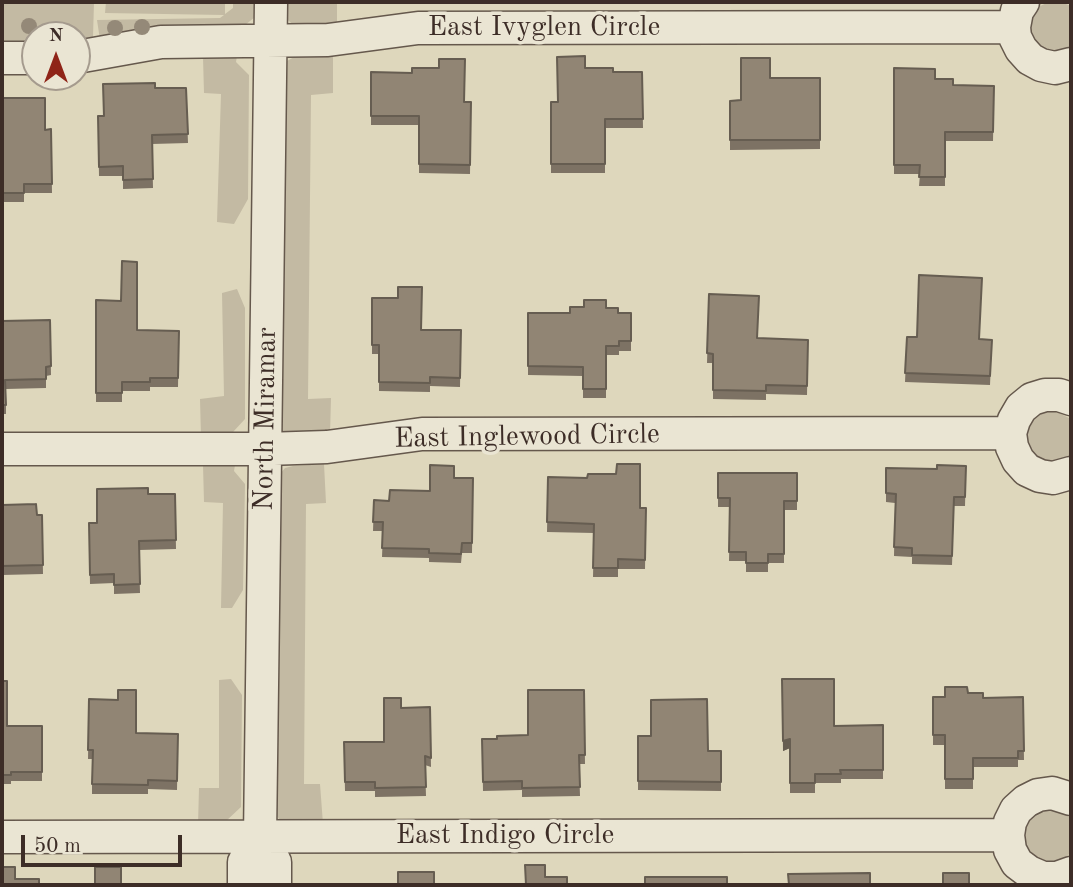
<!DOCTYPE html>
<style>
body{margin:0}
#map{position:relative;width:1073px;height:887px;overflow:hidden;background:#ded7bc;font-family:"Old Standard TT",serif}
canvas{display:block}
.frame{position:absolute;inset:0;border:4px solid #3d2d27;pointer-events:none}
.north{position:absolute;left:21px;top:21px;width:70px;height:70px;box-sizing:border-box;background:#eae5d3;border:2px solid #a59b8e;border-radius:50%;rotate:0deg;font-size:19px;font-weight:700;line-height:28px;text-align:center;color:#3d2d27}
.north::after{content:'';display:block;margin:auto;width:24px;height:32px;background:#8f2418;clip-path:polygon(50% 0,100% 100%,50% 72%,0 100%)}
.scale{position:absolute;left:21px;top:835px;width:161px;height:32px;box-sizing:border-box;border:4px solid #3d2d27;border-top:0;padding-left:9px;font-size:21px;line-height:24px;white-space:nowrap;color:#3d2d27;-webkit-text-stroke:5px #eae5d3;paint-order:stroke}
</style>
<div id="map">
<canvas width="1073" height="887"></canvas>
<div class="frame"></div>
<div class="north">N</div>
<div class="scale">50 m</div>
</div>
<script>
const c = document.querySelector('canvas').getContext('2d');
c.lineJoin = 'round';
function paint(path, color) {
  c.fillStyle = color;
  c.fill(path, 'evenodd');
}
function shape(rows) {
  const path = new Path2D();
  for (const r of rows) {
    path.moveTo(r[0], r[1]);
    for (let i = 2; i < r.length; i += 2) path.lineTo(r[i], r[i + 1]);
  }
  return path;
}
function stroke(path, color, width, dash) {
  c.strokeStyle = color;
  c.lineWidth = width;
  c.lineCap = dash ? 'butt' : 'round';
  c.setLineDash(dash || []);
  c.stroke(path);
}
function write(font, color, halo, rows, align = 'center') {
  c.font = font + ' "Old Standard TT",serif';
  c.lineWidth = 7;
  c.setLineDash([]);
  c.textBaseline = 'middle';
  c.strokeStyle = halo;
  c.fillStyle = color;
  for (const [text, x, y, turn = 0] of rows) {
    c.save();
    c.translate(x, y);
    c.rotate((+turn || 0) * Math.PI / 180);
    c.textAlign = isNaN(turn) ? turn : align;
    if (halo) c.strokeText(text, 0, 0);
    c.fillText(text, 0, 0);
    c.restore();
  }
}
const green = shape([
 [2,2,94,2,93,37,77,39,77,35,35,35,35,41,2,42],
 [106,2,225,2,225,14,233,8,233,2,255,2,255,17,240,29,100,40,97,20,220,18,224,15,105,13],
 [283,2,337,2,337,27,295,26,284,17],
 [1049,2,1061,2,1071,6,1071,48,1069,50,1047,53,1029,38,1024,23,1038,7],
 [333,55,333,93,311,95,308,399,331,398,330,435,287,435,279,426,281,73,287,61,296,56],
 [237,56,236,62,249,75,248,199,234,224,217,222,221,94,204,93,203,57],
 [237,289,245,308,245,419,233,432,233,437,201,437,200,399,224,396,222,293],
 [1055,411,1071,419,1071,456,1059,463,1038,460,1019,436,1035,418,1041,413],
 [324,464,326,503,306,504,304,784,320,784,323,824,283,823,273,812,280,474,285,468,293,466],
 [203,465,235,465,234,471,245,484,243,590,232,608,221,608,223,503,204,502],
 [231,679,242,695,241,807,226,821,198,825,199,788,219,788,219,680],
 [1053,809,1063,812,1071,819,1071,852,1064,859,1050,863,1036,858,1017,834,1033,816,1039,812]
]);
const minor = shape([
 [271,2,260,837,275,862,275,885],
 [1023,2,1017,11,1014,27,1015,37,1021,49,1030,59,1041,65,1055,68,1071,64],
 [77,57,161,42,328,40,418,28,1014,27],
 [2,58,35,58],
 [1071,399,1059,395,1045,395,1032,399,1021,408,1014,420,1010,433,1012,447,1018,460,1027,470,1040,476,1053,478,1071,473],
 [2,449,266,449,327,447,422,434,1010,433],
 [1071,799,1052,793,1038,795,1026,801,1016,810,1010,822,1008,835,1010,850,1017,863,1029,872,1043,878,1057,878,1071,873],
 [2,837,1008,835],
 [244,885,244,862,260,837]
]);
const trees = [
 [29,26],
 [142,27],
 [115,28]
];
const wall = shape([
 [585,68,613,72,642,72,643,128,605,128,605,173,551,173,551,102,558,102],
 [894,68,935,79,953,85,994,86,993,141,945,141,945,186,919,186,920,174,894,174],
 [371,72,464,102,471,102,470,174,419,173,419,125,371,125],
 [770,78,820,78,820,149,730,150,730,101,741,100],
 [155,88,186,88,188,143,152,144,153,188,123,189,123,176,99,176,98,116,103,116],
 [2,98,45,130,51,129,52,193,24,193,24,202,2,202],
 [709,294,757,338,808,340,807,395,766,394,766,400,713,399,713,363,707,363],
 [372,298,421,330,461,330,460,387,430,386,430,392,379,391,379,354,372,354],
 [96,300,137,330,179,331,178,387,150,387,150,391,122,391,122,402,96,402],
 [606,308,618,313,631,313,631,351,619,351,619,355,606,355,606,398,583,398,583,376,528,375,528,313,570,313],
 [50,320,51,375,46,376,46,388,6,389,6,414,2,414,2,321],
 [907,337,992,340,990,385,905,382],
 [966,466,965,506,954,506,952,565,912,564,912,557,894,556,895,503,886,502,886,468,937,469],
 [718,473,797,473,797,510,784,510,784,563,768,563,768,572,746,572,746,561,729,561,730,507,718,507],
 [548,477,640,508,646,508,645,569,618,569,618,577,593,577,594,533,547,532],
 [454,478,473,478,472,553,462,553,461,563,429,562,429,558,382,557,383,531,373,531,374,500,389,501,430,491],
 [148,494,175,494,176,549,139,550,140,593,114,594,114,583,90,584,89,523,97,523],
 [2,505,37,515,42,515,43,574,2,575],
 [782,679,834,726,883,725,883,779,841,779,841,783,815,783,815,793,790,793,790,748,783,751],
 [2,681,7,726,42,726,42,781,11,781,11,784,2,784],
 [584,690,585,764,579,764,580,796,522,797,522,790,483,791,482,739,497,739,528,735],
 [968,693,983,698,1023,697,1024,760,1018,760,1018,767,973,767,973,789,945,789,945,745,933,745,933,697,945,697],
 [89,699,136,733,178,734,177,790,148,789,148,794,92,794,92,759,88,759],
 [430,707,431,767,425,765,426,796,375,797,375,791,345,791,344,742,384,742,401,708],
 [638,736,708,751,721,751,721,791,638,790]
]);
const shadedWall = shape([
 [790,739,790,748,783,751,783,741]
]);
const building = shape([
 [585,56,585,68,613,68,613,72,642,72,643,119,605,119,605,164,551,164,551,102,558,102,557,57,585,56],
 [741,58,770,58,770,78,820,78,820,140,730,140,730,101,741,100,741,58],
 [439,59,465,59,464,102,471,102,470,165,419,164,419,116,371,116,371,72,412,73,412,68,439,68,439,59],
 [894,68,935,69,935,79,953,79,953,85,994,86,993,132,945,132,945,177,919,177,920,165,894,165,894,68],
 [155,83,155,88,186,88,188,134,152,135,153,179,123,180,123,166,99,167,98,116,104,116,103,84,155,83],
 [2,98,45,98,45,130,51,129,52,184,24,184,24,193,2,193,2,98],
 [122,261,137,262,137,330,179,331,178,378,150,378,150,382,122,382,122,393,96,393,96,300,121,301,122,261],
 [919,275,982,278,979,339,992,340,990,376,905,373,907,337,917,337,919,275],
 [398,287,422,287,421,330,461,330,460,378,430,377,430,383,379,382,379,345,372,345,372,298,398,298,398,287],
 [709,294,759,296,757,338,808,340,807,386,766,385,766,391,713,390,713,354,707,353,709,294],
 [584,300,606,300,606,308,618,308,618,313,631,313,631,341,619,341,619,346,606,346,606,389,583,389,583,367,528,366,528,313,570,313,570,307,584,307,584,300],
 [50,320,51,366,46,367,46,379,5,380,6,405,2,405,2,321,50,320],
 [617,464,640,464,640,508,646,508,645,560,618,559,618,568,593,568,594,524,547,522,548,477,587,478,588,474,616,474,617,464],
 [430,465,454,466,454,478,473,478,472,543,462,543,461,554,429,553,429,549,382,548,383,522,373,522,374,500,389,501,390,490,430,491,430,465],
 [937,465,966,466,965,497,954,497,952,556,912,555,912,548,894,547,896,494,886,493,886,468,937,469,937,465],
 [718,473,797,473,797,501,784,501,784,554,768,554,768,563,746,563,746,552,729,552,730,498,718,498,718,473],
 [148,488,148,494,175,494,176,540,139,541,140,584,114,585,114,574,90,575,89,523,97,523,97,489,148,488],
 [36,504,37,515,42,515,43,565,2,566,2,505,36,504],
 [782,679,834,679,834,726,883,725,883,770,840,770,841,774,815,774,815,783,790,783,790,739,783,741,782,679],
 [2,681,7,681,7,726,42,726,42,772,11,772,11,775,2,775,2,681],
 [945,687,967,687,968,693,983,693,983,698,1023,697,1024,751,1018,751,1018,758,973,758,973,779,945,779,945,735,933,735,933,697,945,697,945,687],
 [118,690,136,690,136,733,178,734,177,781,148,780,148,785,92,784,93,750,88,750,89,699,118,700,118,690],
 [528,690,584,690,585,755,579,755,580,787,522,788,522,781,483,782,482,739,497,739,497,736,528,735,528,690],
 [384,698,401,698,401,708,430,707,431,758,425,756,426,787,375,788,375,782,345,782,344,742,384,742,384,698],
 [707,699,708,751,721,751,721,782,638,781,638,736,651,736,651,700,707,699],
 [525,865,545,865,545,877,567,877,567,885,526,885,525,865],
 [2,867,15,867,15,879,39,879,39,885,2,885,2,867],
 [95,867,121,867,121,885,95,885,95,867],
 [398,872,434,872,434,885,398,885,398,872],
 [870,873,870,885,789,885,788,874,870,873],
 [943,873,969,873,969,885,943,885,943,873],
 [645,877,727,877,727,885,645,885,645,877]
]);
const streetNames = [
 ["East Ivyglen Circle",544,28],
 ["North Miramar",266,419,-89],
 ["East Inglewood Circle",527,437,-1],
 ["East Indigo Circle",505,836]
];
paint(green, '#c3baa3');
stroke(minor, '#65584c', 35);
stroke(minor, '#eae5d3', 32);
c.fillStyle = '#948978';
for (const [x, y] of trees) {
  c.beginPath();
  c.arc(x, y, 8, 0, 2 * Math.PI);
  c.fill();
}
paint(wall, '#7d7264');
paint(shadedWall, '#665d51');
paint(building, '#918574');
stroke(building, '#665d51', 2);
write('28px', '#3d2d27', '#eae5d3', streetNames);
</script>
